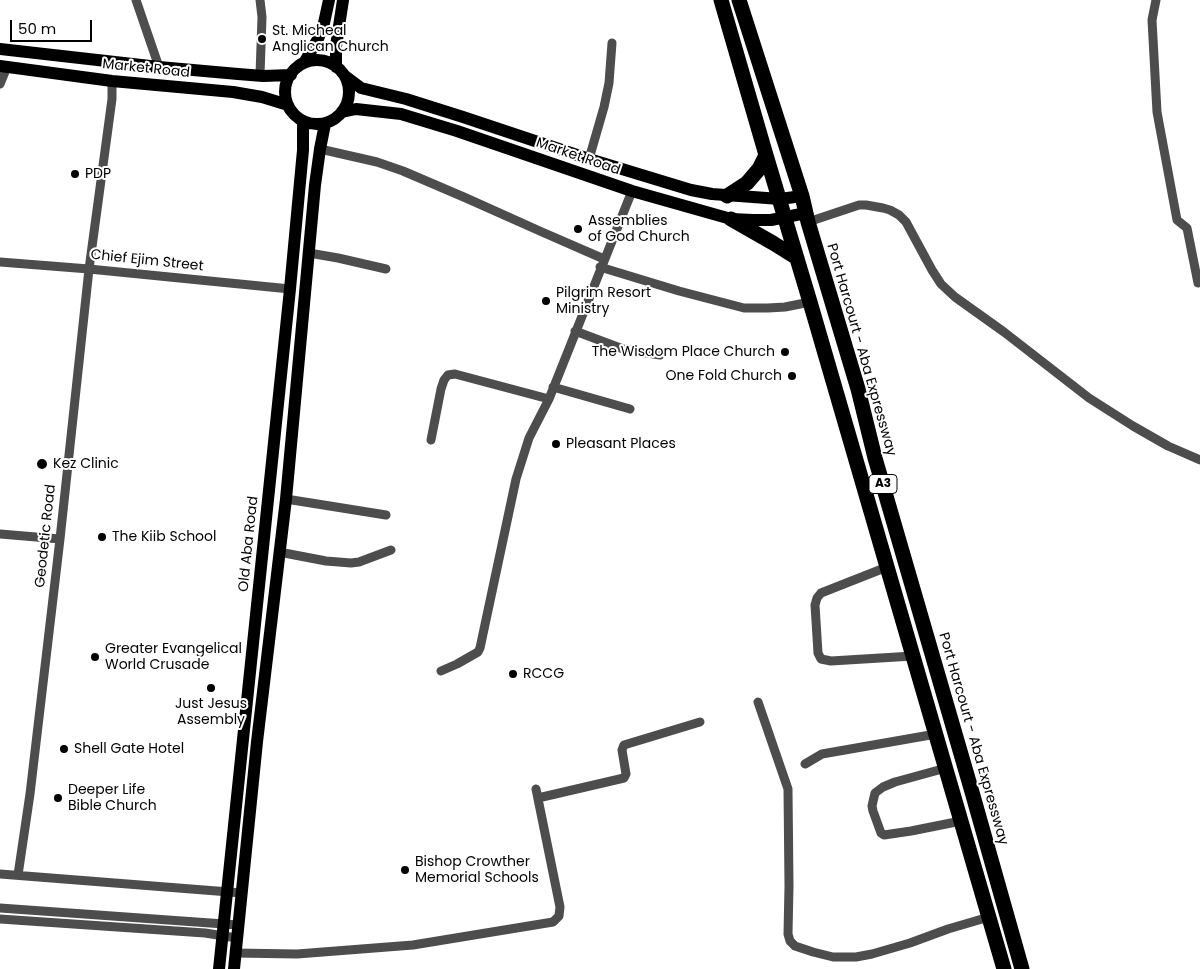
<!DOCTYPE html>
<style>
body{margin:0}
#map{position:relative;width:1200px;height:969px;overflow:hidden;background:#fff;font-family:Poppins,sans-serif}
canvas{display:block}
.scale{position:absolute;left:10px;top:20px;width:82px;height:22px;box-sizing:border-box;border:2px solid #000;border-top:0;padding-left:6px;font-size:15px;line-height:18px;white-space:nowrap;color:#000;-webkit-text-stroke:4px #fff;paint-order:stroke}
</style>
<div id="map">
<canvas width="1200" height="969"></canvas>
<div class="scale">50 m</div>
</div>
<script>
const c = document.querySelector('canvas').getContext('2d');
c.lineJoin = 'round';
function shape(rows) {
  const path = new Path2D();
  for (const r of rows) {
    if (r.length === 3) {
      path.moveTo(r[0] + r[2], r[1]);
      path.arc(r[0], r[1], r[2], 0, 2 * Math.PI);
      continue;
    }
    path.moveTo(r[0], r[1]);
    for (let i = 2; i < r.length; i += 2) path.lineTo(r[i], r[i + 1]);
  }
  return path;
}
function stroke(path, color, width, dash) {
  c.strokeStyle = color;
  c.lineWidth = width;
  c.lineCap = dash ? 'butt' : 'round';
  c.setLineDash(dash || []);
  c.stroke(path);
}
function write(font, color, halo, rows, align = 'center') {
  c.font = font + ' Poppins,sans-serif';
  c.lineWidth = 4;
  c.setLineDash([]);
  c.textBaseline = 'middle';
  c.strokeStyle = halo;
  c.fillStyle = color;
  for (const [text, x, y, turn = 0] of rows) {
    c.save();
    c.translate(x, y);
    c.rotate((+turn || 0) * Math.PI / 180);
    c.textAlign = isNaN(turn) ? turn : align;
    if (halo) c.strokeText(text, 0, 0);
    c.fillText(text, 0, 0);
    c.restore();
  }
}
const minor = shape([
 [136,0,159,67],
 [260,0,262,17,260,75],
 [1156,0,1152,20,1157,112,1177,220,1187,228,1198,283],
 [0,84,7,67],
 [320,149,377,162,403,171,466,198,542,232,604,259],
 [589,159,604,107,609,83,612,43],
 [808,222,859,205,866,205,883,208,890,210,899,215,906,222,932,270,941,284,955,297,1004,332,1089,398,1133,426,1168,446,1200,460],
 [309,253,338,258,386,269],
 [0,262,89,269,290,289],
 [600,267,679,291,744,308,768,308,785,307,810,302],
 [575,331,623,349,660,355],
 [553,387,630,409],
 [431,440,441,389,444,380,448,375,455,374,549,399],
 [286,499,386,515],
 [0,534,60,539],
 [279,552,326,561,351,563,359,562,391,550],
 [887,567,821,593,817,598,815,605,818,653,821,659,831,661,913,656],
 [441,671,457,664,478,652,480,648,516,479,529,438,549,399,632,191],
 [758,702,788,789,789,886,788,934,790,941,795,946,813,952,833,957,856,957,872,954,910,943,948,929,989,917],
 [805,764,822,754,936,734],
 [946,768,895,782,883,787,875,793,872,806,873,811,881,833,884,835,911,831,961,821],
 [538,798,624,778,626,774,622,750,624,745,700,722],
 [0,874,242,893],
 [18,875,30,794,60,539,89,269,112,99,112,81],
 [0,908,238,925],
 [0,919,205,933,237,938],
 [235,953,297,954,413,945,553,922,559,916,560,907,536,789]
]);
const major = shape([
 [0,49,159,67,238,74,263,76,291,75],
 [317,92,32],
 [304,63,318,39,324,23,329,0],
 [0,66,112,81,233,92,262,97,288,105],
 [336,67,336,46,343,0],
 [345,76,361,88,406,99,463,117,589,159,691,190,712,194,780,199,802,196],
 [342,112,356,109,401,114,457,131,632,191,731,219,753,220,771,220,806,213],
 [219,969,290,289,303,150,303,121],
 [234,969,257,742,286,499,315,185,320,149,325,124]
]);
const highway = shape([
 [721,0,766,155,810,302,1004,969],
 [739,0,802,196,808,222,858,389,875,458,972,792,1022,969],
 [727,196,747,183,759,169,766,155],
 [731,219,773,243,797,258]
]);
const markers = [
 [262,39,5,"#000"],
 [75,174,5,"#000"],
 [578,229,5,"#000"],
 [546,301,5,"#000"],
 [785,352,5,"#000"],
 [792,376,5,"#000"],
 [556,444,5,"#000"],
 [42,464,6,"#000"],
 [102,537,5,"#000"],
 [95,657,5,"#000"],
 [513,674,5,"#000"],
 [211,688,5,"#000"],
 [64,749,5,"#000"],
 [58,798,5,"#000"],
 [405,870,5,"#000"]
];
const shields = [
 [883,484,28]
];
const shieldNames = [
 ["A3",883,484]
];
const poiNames = [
 ["St. Micheal",272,31],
 ["Anglican Church",272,47],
 ["PDP",85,174],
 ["Assemblies",588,221],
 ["of God Church",588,237],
 ["Pilgrim Resort",556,293],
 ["Ministry",556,309],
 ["The Wisdom Place Church",775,352,"right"],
 ["One Fold Church",782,376,"right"],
 ["Pleasant Places",566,444],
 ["Kez Clinic",53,464],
 ["The Kiib School",112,537],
 ["Greater Evangelical",105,649],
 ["World Crusade",105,665],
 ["RCCG",523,674],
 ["Just Jesus",211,704,"center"],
 ["Assembly",211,720,"center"],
 ["Shell Gate Hotel",74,749],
 ["Deeper Life",68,790],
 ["Bible Church",68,806],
 ["Bishop Crowther",415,862],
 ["Memorial Schools",415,878]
];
const streetNames = [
 ["Market Road",146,69,6],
 ["Market Road",578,157,19],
 ["Chief Ejim Street",147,261,6],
 ["Port Harcourt - Aba Expressway",861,350,74],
 ["Geodetic Road",46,536,-84],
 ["Old Aba Road",249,544,-84],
 ["Port Harcourt - Aba Expressway",973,739,74]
];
stroke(minor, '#4d4d4d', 9);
stroke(major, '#000', 12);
stroke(highway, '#000', 15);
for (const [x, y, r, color] of markers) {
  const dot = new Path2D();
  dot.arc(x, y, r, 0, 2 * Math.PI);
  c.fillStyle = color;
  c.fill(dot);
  stroke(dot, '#fff', 2);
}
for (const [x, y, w] of shields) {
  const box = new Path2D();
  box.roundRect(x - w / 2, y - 9.5, w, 19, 4);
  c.fillStyle = '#fff';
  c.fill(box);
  stroke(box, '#000', 1);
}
write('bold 12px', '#000', null, shieldNames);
write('14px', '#000', '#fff', poiNames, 'left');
write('14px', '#000', '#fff', streetNames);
</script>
